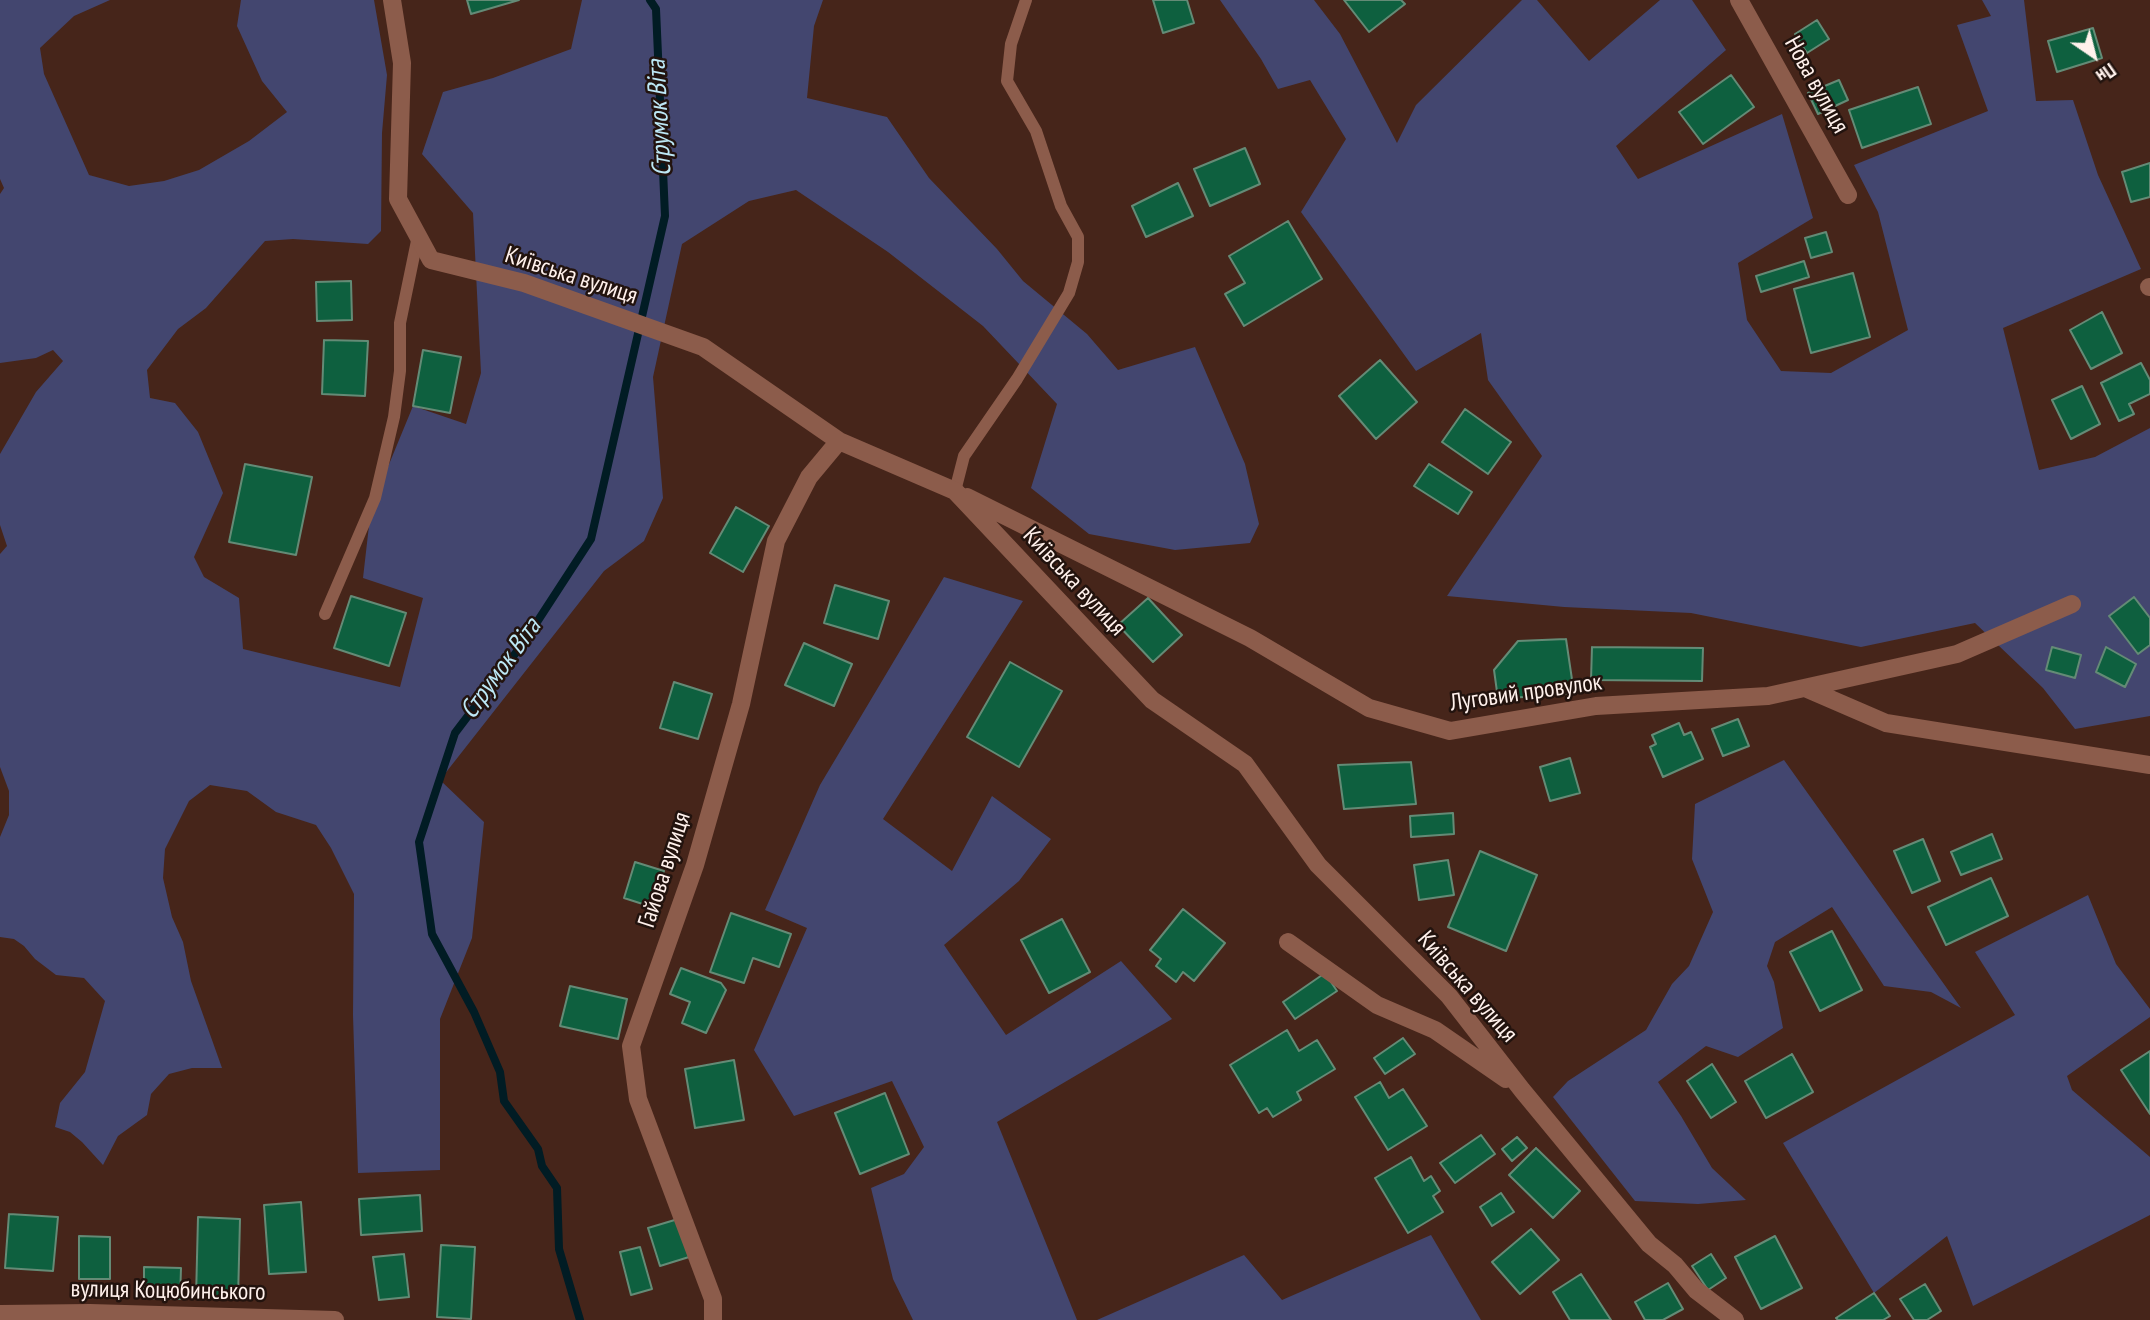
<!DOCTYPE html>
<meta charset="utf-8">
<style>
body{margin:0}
#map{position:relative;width:2150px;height:1320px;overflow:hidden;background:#46251a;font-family:"PT Sans Narrow",sans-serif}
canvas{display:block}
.north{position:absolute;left:2059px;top:21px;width:70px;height:70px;-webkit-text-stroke:5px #22130e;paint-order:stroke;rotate:145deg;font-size:19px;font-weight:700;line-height:28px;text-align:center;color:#fff1ec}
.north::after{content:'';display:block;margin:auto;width:24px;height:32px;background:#fff1ec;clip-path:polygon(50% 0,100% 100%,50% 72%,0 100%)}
</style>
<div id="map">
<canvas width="2150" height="1320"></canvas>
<div class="north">Пн</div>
</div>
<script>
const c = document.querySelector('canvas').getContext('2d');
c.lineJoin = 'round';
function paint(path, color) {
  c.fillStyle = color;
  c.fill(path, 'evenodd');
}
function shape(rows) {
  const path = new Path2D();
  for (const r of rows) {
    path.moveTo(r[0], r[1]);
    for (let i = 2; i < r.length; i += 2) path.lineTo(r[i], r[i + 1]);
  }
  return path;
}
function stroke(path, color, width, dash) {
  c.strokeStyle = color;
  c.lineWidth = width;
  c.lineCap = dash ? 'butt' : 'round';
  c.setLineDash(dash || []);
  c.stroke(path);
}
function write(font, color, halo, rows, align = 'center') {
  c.font = font + ' "PT Sans Narrow",sans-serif';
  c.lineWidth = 5;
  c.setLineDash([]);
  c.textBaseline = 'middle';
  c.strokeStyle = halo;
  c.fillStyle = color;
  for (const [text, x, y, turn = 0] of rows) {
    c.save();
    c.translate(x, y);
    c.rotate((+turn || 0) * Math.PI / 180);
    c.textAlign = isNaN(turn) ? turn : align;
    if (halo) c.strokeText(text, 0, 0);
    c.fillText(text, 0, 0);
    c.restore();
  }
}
const green = shape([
 [0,0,110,0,74,16,40,48,44,74,89,175,129,186,164,181,199,170,249,141,287,112,262,81,237,26,241,0,374,0,387,75,382,133,381,231,368,244,293,239,265,241,206,308,178,329,147,370,150,398,175,403,198,432,223,493,194,557,204,577,239,598,243,649,400,687,423,598,363,578,371,508,413,406,466,424,481,373,473,213,422,154,443,92,493,78,571,49,582,0,823,0,814,26,807,98,887,117,929,178,997,249,1023,281,1087,334,1118,370,1195,347,1245,464,1259,524,1250,543,1175,550,1089,534,1031,488,1057,404,983,326,888,252,796,190,749,201,682,244,653,377,663,498,644,541,604,571,440,780,484,822,472,938,440,1019,440,1170,358,1173,353,1015,354,894,331,848,316,825,276,812,247,791,210,785,189,801,165,849,163,878,172,917,183,942,191,981,222,1068,192,1068,169,1074,151,1094,147,1115,118,1136,103,1165,82,1142,70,1132,55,1127,60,1103,85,1072,105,1001,84,978,56,975,35,959,24,946,14,939,0,937,0,837,9,815,9,791,0,767,0,554,7,546,0,525,0,454,36,392,63,361,53,350,36,358,0,363,0,194,4,188,0,179],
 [1220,0,1314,0,1340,34,1397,143,1416,105,1522,0,1537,0,1589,61,1660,0,1692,0,1726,50,1616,146,1638,179,1782,114,1813,218,1738,263,1747,320,1781,371,1831,373,1908,330,1878,212,1854,165,1988,111,1957,25,1991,16,1982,0,2024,0,2036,101,2073,100,2098,175,2141,269,2003,328,2039,470,2095,457,2150,428,2150,716,2075,729,2043,688,1975,623,1861,647,1691,613,1564,607,1447,596,1542,456,1488,380,1481,333,1416,371,1301,212,1346,139,1310,80,1278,89,1261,59],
 [944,577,1023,601,883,819,952,871,992,796,1051,839,1019,881,944,945,1006,1035,1121,961,1172,1019,997,1122,1077,1320,913,1320,893,1279,871,1188,904,1174,924,1147,892,1081,794,1116,754,1050,807,928,765,910,820,785],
 [1784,760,1961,1008,1931,992,1884,986,1832,907,1775,942,1767,966,1774,982,1783,1028,1738,1057,1706,1046,1658,1082,1681,1116,1712,1168,1746,1200,1698,1204,1635,1201,1553,1097,1568,1081,1646,1030,1672,984,1689,966,1713,912,1692,859,1695,804],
 [2088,895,2116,964,2150,1009,2150,1017,2067,1076,2072,1090,2150,1157,2150,1215,1973,1306,1947,1236,1874,1293,1783,1143,2015,1015,1975,952],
 [1431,1235,1481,1320,1097,1320,1244,1255,1282,1300]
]);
const stream = shape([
 [580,1320,559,1249,557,1188,542,1166,538,1149,504,1101,500,1072,474,1012,432,934,419,842,455,733,524,642,591,539,665,216,656,9,650,0]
]);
const building = shape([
 [467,0,519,0,471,14,467,0],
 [1153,0,1187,0,1194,23,1163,33,1153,0],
 [1344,0,1401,0,1405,4,1369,32,1344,0],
 [1817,20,1829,39,1807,53,1795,34,1817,20],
 [2093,28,2102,58,2057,72,2048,41,2093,28],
 [1731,75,1754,107,1703,144,1679,112,1731,75],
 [1839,80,1848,100,1818,114,1808,93,1839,80],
 [1918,87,1931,124,1862,148,1849,110,1918,87],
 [1245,148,1260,184,1210,206,1194,169,1245,148],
 [2150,163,2150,197,2131,202,2122,172,2150,163],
 [1178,183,1193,216,1146,237,1132,206,1178,183],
 [1288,221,1322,279,1244,326,1225,294,1245,283,1229,256,1288,221],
 [1826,232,1832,252,1811,258,1805,238,1826,232],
 [1804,261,1809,277,1761,292,1756,276,1804,261],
 [1853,273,1870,337,1811,353,1794,289,1853,273],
 [351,281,352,320,317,321,316,282,351,281],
 [2102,312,2122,353,2091,369,2070,330,2102,312],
 [324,340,368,341,365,396,322,394,324,340],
 [423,350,461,357,450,413,413,406,423,350],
 [1380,360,1417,402,1376,439,1339,396,1380,360],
 [2141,363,2150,380,2150,394,2129,404,2134,414,2119,421,2101,383,2141,363],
 [2082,386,2100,424,2071,439,2052,400,2082,386],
 [1465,409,1511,442,1488,474,1442,442,1465,409],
 [245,464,312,477,296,555,229,542,245,464],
 [1429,464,1472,492,1458,514,1414,486,1429,464],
 [736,507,769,526,743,572,710,553,736,507],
 [835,585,889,601,878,639,824,623,835,585],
 [351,596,406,613,389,666,334,648,351,596],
 [2134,597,2150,618,2150,645,2138,654,2109,616,2134,597],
 [1148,598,1182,635,1153,662,1118,625,1148,598],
 [1566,639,1574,693,1498,699,1494,670,1518,641,1566,639],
 [804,643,852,664,834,706,785,685,804,643],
 [1592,647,1703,648,1702,681,1591,680,1592,647],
 [2052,647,2081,655,2075,678,2046,670,2052,647],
 [2106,647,2136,664,2125,687,2096,672,2106,647],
 [1010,662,1062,691,1019,767,967,737,1010,662],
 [674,682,712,694,698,739,660,728,674,682],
 [1738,719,1749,746,1723,756,1712,729,1738,719],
 [1679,723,1684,735,1691,732,1703,759,1663,777,1650,747,1656,744,1652,735,1679,723],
 [1570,758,1580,793,1550,801,1540,767,1570,758],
 [1411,762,1416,804,1344,809,1338,765,1411,762],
 [1453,813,1454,834,1411,837,1410,816,1453,813],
 [1992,834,2002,859,1961,875,1951,852,1992,834],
 [1923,839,1940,881,1912,893,1894,851,1923,839],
 [1480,851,1537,875,1506,951,1448,927,1480,851],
 [1448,860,1454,895,1419,900,1414,865,1448,860],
 [635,862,664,871,652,907,624,898,635,862],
 [1991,878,2008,916,1946,945,1928,907,1991,878],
 [1183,909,1225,943,1194,981,1183,972,1176,982,1156,966,1161,959,1150,950,1183,909],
 [731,913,791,934,779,967,753,958,744,983,710,972,731,913],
 [1062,919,1090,972,1049,993,1021,940,1062,919],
 [1832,931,1862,990,1820,1011,1790,952,1832,931],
 [681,968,721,983,726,990,706,1033,682,1023,690,1002,670,994,681,968],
 [1325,973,1337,991,1295,1019,1283,1002,1325,973],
 [570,986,627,999,618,1039,560,1026,570,986],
 [1287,1030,1299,1051,1317,1040,1335,1069,1297,1092,1301,1100,1273,1117,1267,1108,1259,1113,1230,1065,1287,1030],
 [1403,1038,1415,1054,1385,1074,1374,1058,1403,1038],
 [2150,1051,2150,1114,2121,1070,2150,1051],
 [1792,1054,1813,1092,1766,1118,1745,1081,1792,1054],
 [734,1060,744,1120,695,1128,685,1069,734,1060],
 [1712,1064,1736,1102,1711,1118,1687,1081,1712,1064],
 [1380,1082,1389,1098,1403,1089,1427,1126,1388,1150,1355,1097,1380,1082],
 [885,1093,909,1154,860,1174,835,1113,885,1093],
 [1481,1135,1495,1154,1455,1183,1440,1163,1481,1135],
 [1517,1137,1527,1148,1512,1161,1502,1149,1517,1137],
 [1536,1148,1580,1191,1553,1218,1509,1175,1536,1148],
 [1411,1157,1424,1181,1431,1176,1440,1191,1433,1196,1443,1212,1408,1233,1375,1178,1411,1157],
 [1501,1193,1514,1212,1492,1226,1480,1207,1501,1193],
 [420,1195,422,1231,361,1235,359,1199,420,1195],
 [301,1202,306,1272,269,1274,264,1205,301,1202],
 [9,1214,58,1217,53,1271,5,1268,9,1214],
 [198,1217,240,1219,238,1299,196,1298,198,1217],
 [678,1219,689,1257,660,1266,648,1228,678,1219],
 [1531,1229,1559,1260,1520,1294,1492,1262,1531,1229],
 [79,1236,110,1237,110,1279,79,1279,79,1236],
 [1775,1236,1802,1288,1761,1309,1735,1257,1775,1236],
 [441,1245,475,1247,471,1319,437,1317,441,1245],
 [640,1247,652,1289,631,1295,620,1252,640,1247],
 [404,1254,409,1297,379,1300,373,1257,404,1254],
 [1711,1254,1726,1278,1708,1290,1692,1266,1711,1254],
 [144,1267,181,1268,180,1299,144,1298,144,1267],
 [1581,1274,1611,1320,1570,1320,1553,1292,1581,1274],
 [1668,1283,1683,1309,1663,1320,1645,1320,1635,1302,1668,1283],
 [1925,1284,1941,1311,1927,1320,1914,1320,1900,1299,1925,1284],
 [1874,1293,1890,1316,1883,1320,1838,1320,1836,1318,1874,1293]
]);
const lane = shape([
 [955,491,964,456,1017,379,1069,293,1078,262,1078,237,1061,206,1036,131,1007,81,1011,44,1026,0],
 [325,614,375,498,394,417,400,371,400,323,418,236]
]);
const street = shape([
 [392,0,402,63,398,199,431,260,524,283,703,347,839,441,955,491,1152,700,1245,764,1318,865,1449,996,1522,1090,1649,1244,1675,1265,1696,1290,1735,1320],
 [1739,0,1848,195],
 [2149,287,2150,287],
 [967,497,1250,638,1369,708,1450,731,1596,706,1768,696,1957,654,2072,604],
 [1805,688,1886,723,2150,765],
 [1288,942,1377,1005,1435,1030,1506,1079],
 [0,1314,90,1313,335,1320],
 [713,1320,713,1299,638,1099,631,1046,695,865,741,704,776,541,809,477,839,441]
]);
const streetNames = [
 ["Нова вулиця",1816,85,61],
 ["Київська вулиця",571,276,18],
 ["Київська вулиця",1074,582,47],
 ["Луговий провулок",1526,693,-8],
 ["Гайова вулиця",665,870,-72],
 ["Київська вулиця",1467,987,49],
 ["вулиця Коцюбинського",168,1291,1]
];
const waterNames = [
 ["Струмок Віта",660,118,-93],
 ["Струмок Віта",501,669,-54]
];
paint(green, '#43466f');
stroke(stream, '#011c24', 8);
paint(building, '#0e603f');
stroke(building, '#648b76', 2);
stroke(lane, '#8c5c4b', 12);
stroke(street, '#8c5c4b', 18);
write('24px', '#fff1ec', '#22130e', streetNames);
write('italic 26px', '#bde8f6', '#22130e', waterNames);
</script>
